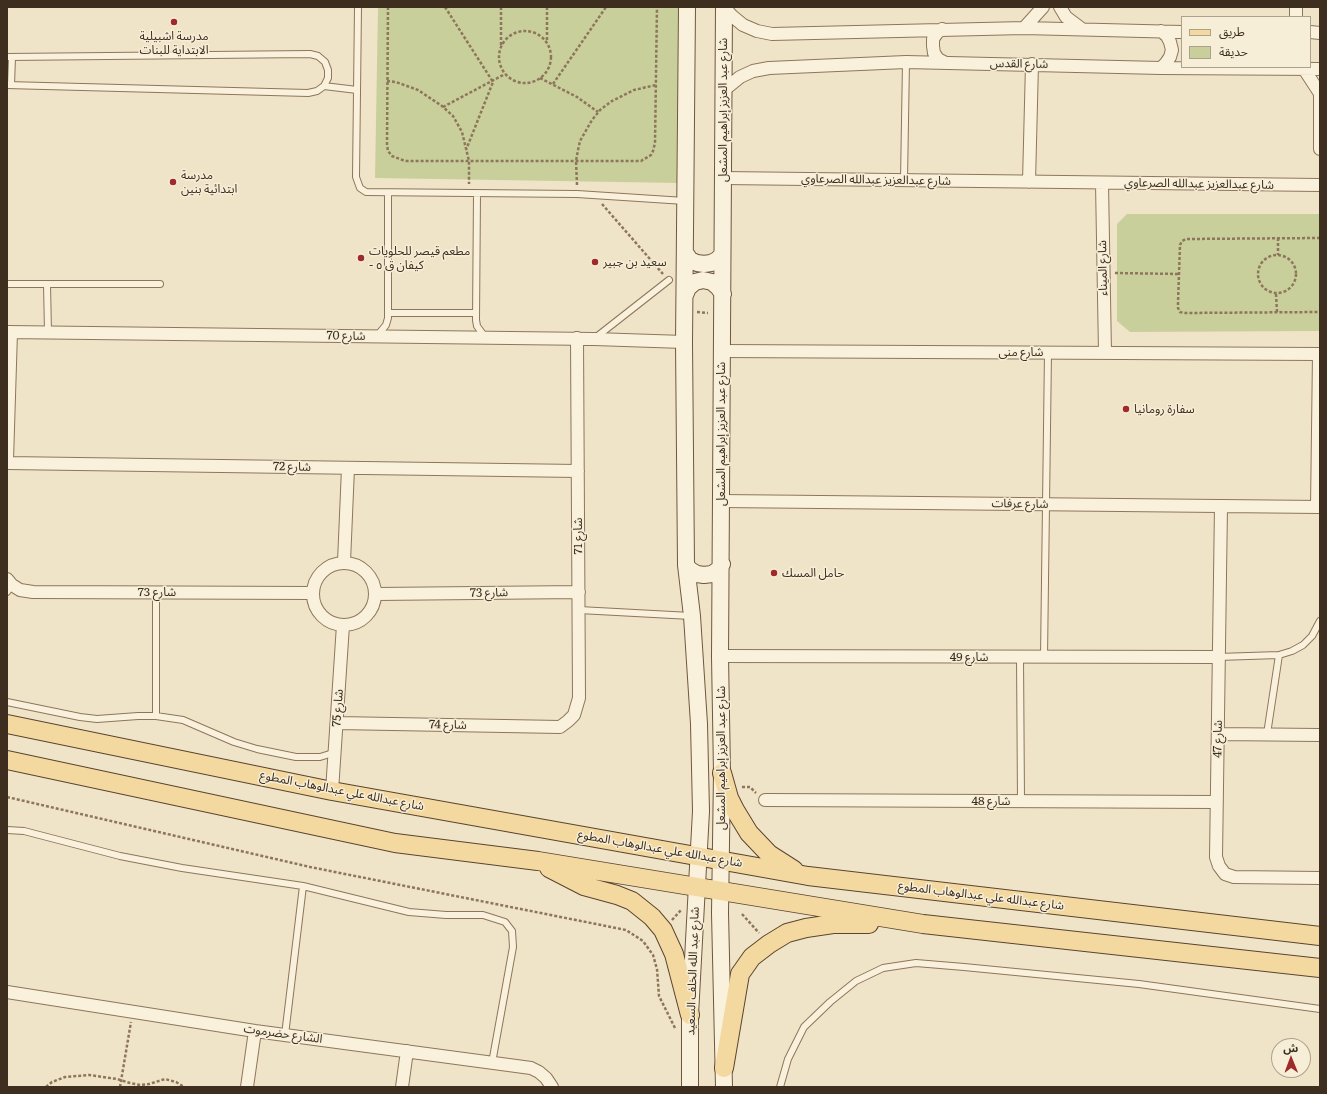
<!DOCTYPE html>
<meta charset="utf-8">
<style>
body{margin:0}
#map{position:relative;width:1327px;height:1094px;overflow:hidden;background:#f0e4c8;font-family:Literata,"Noto Sans Arabic",serif}
canvas{display:block}
.frame{position:absolute;inset:0;border:8px solid #3d2e20;pointer-events:none}
.legend{position:absolute;left:1181px;top:16px;width:130px;height:52px;box-sizing:border-box;background:#f7eed8;border:1px solid #ada18e;margin:0;padding:5px 7px;list-style:none;font-size:12px;color:#3d2e20}
.legend li{display:flex;align-items:center;gap:8px;height:20px}
.legend b{width:20px;border:1px solid #ada18e}
.north{position:absolute;left:1271px;top:1038px;width:40px;height:40px;box-sizing:border-box;background:#f7eed8;border:1px solid #ada18e;border-radius:50%;rotate:359deg;font-size:11px;font-weight:700;line-height:16px;text-align:center;color:#3d2e20}
.north::after{content:'';display:block;margin:auto;width:14px;height:18px;background:#9e2a2b;clip-path:polygon(50% 0,100% 100%,50% 72%,0 100%)}
</style>
<div id="map">
<canvas width="1327" height="1094"></canvas>
<div class="frame"></div>
<ul class="legend">
<li><b style="height:5px;background:#f3d9a0"></b>طريق</li>
<li><b style="height:11px;background:#c9cf9b"></b>حديقة</li>
</ul>
<div class="north">ش</div>
</div>
<script>
const c = document.querySelector('canvas').getContext('2d');
c.lineJoin = 'round';
function paint(path, color) {
  c.fillStyle = color;
  c.fill(path, 'evenodd');
}
function shape(rows) {
  const path = new Path2D();
  for (const r of rows) {
    if (r.length === 3) {
      path.moveTo(r[0] + r[2], r[1]);
      path.arc(r[0], r[1], r[2], 0, 2 * Math.PI);
      continue;
    }
    path.moveTo(r[0], r[1]);
    for (let i = 2; i < r.length; i += 2) path.lineTo(r[i], r[i + 1]);
  }
  return path;
}
function stroke(path, color, width, dash) {
  c.strokeStyle = color;
  c.lineWidth = width;
  c.lineCap = dash ? 'butt' : 'round';
  c.setLineDash(dash || []);
  c.stroke(path);
}
function write(font, color, halo, rows, align = 'center') {
  c.font = font + ' Literata,"Noto Sans Arabic",serif';
  c.lineWidth = 3;
  c.setLineDash([]);
  c.textBaseline = 'middle';
  c.strokeStyle = halo;
  c.fillStyle = color;
  for (const [text, x, y, turn = 0] of rows) {
    c.save();
    c.translate(x, y);
    c.rotate((+turn || 0) * Math.PI / 180);
    c.textAlign = isNaN(turn) ? turn : align;
    if (halo) c.strokeText(text, 0, 0);
    c.fillText(text, 0, 0);
    c.restore();
  }
}
const green = shape([
 [378,7,683,7,679,183,375,178],
 [1127,214,1320,214,1320,331,1130,332,1117,321,1117,224]
]);
const path = shape([
 [388,7,387,145,388,151,392,156,405,161,641,161,651,155,653,151,655,143,657,7],
 [445,7,493,82,466,150],
 [501,7,501,45],
 [547,7,547,42],
 [525,57,26],
 [540,78,577,97,598,112],
 [387,81,396,82,418,90,442,106,453,116,462,132,469,161,469,184],
 [553,84,606,7],
 [443,107,505,74],
 [577,185,576,161,578,150,580,141,592,120,600,110,612,101,634,90,656,85],
 [602,204,663,274],
 [1278,238,1278,255],
 [1320,238,1186,239,1182,241,1180,245,1178,303,1178,308,1180,312,1184,313,1320,312],
 [1277,274,19],
 [1115,273,1179,274],
 [1276,294,1277,312],
 [697,312,708,313],
 [742,787,750,787,756,793],
 [7,797,310,867,626,930,643,941,653,955,657,969,659,996,675,1028],
 [742,914,759,933],
 [672,920,681,910],
 [46,1087,52,1082,65,1077,89,1075,117,1079,130,1083,140,1085,149,1084,165,1079,176,1082,184,1087],
 [120,1087,131,1022]
]);
const lane = shape([
 [358,7,356,177,360,188,366,192,577,194,685,201],
 [7,57,310,54,318,56,325,62,328,70,328,78,324,86,317,91,308,93,7,85],
 [11,85,12,57],
 [324,86,357,90],
 [904,180,906,62],
 [477,194,476,320,477,326,485,337],
 [7,284,160,284],
 [47,284,48,332],
 [388,313,476,313],
 [377,336,386,325,388,318,388,193],
 [595,338,669,280],
 [7,592,12,585],
 [156,592,156,716],
 [579,610,691,616],
 [1020,657,1021,801],
 [1044,657,1048,352],
 [1218,657,1279,655,1292,651,1303,645,1312,636,1320,621],
 [7,702,80,717,97,719,138,716,156,716,183,720,234,742,257,749,296,757,320,757,333,753,335,750],
 [1267,734,1279,655],
 [7,830,24,831,120,856,182,868,303,886,409,912,446,915,483,915,505,922,512,931,513,947,492,1063],
 [285,1035,303,886],
 [780,1087,788,1059,804,1027,830,1002,856,981,883,968,916,963,964,967,1139,984,1320,1009]
]);
const street = shape([
 [724,7,732,16,743,25,757,31,772,34,1024,28,1182,32],
 [1060,7,1066,17,1082,29],
 [1296,17,1296,7],
 [1024,28,1043,7],
 [942,29,937,33,933,39,933,46,934,53,938,59,944,62],
 [1310,32,1320,33],
 [1161,68,1166,63,1170,57,1172,50,1170,42,1167,36,1161,31],
 [1304,69,1319,92],
 [724,90,740,77,753,71,769,68,906,62,1161,68,1320,69],
 [1320,90,1320,149],
 [723,178,1320,185],
 [1029,182,1032,64],
 [1102,183,1105,353],
 [7,332,594,339,684,342],
 [722,351,1320,354],
 [7,460,11,332],
 [7,463,578,471],
 [721,501,1320,507],
 [1221,506,1216,857,1219,866,1225,874,1234,877,1320,878],
 [1317,507,1319,354],
 [344,562,348,468],
 [344,594,31],
 [7,579,12,585,20,590,33,592,312,593],
 [376,594,579,592],
 [720,656,1218,657],
 [337,723,560,727,568,721,574,715,579,698,577,338],
 [1219,734,1320,735],
 [332,791,343,625],
 [765,800,1216,802],
 [7,992,255,1031,531,1068,539,1072,546,1078,552,1087],
 [247,1087,255,1031],
 [402,1087,407,1051]
]);
const secondary = shape([
 [687,7,684,342,686,565,692,616,699,724,701,811,690,1015,690,1087],
 [724,7,720,656,722,773,720,913,724,1087],
 [686,254,690,260,697,263,704,264,711,263,717,260,722,255],
 [685,295,688,288,695,282,703,280,712,282,718,287,723,294],
 [686,565,690,570,697,574,704,575,712,574,718,570,722,564]
]);
const primary = shape([
 [7,724,332,791,808,876,1320,936],
 [7,760,395,843,538,861,923,924,1320,968],
 [722,773,729,798,735,810,749,833,769,854,794,870],
 [549,868,584,886,617,895,632,901,652,917,663,930,674,954,690,1015],
 [724,1068,740,974,752,957,769,944,787,933,806,928,833,924,869,924]
]);
const markers = [
 [174,22,4,"#9e2a2b"],
 [173,182,4,"#9e2a2b"],
 [361,258,4,"#9e2a2b"],
 [595,262,4,"#9e2a2b"],
 [1126,409,4,"#9e2a2b"],
 [774,573,4,"#9e2a2b"]
];
const poiNames = [
 ["مدرسة اشبيلية",174,36,"center"],
 ["الابتداية للبنات",174,50,"center"],
 ["مدرسة",181,175],
 ["ابتدائية بنين",181,189],
 ["مطعم قيصر للحلويات",369,251],
 ["- كيفان ق ٥",369,265],
 ["سعيد بن جبير",603,262],
 ["سفارة رومانيا",1134,409],
 ["حامل المسك",782,573]
];
const streetNames = [
 ["شارع القدس",1019,64,1],
 ["شارع عبد العزيز إبراهيم المشعل",723,110,-90],
 ["شارع عبدالعزيز عبدالله الصرعاوي",876,180,1],
 ["شارع عبدالعزيز عبدالله الصرعاوي",1199,184,1],
 ["شارع الميناء",1103,268,-91],
 ["شارع 70",346,336,1],
 ["شارع منى",1021,352],
 ["شارع عبد العزيز إبراهيم المشعل",721,434,-90],
 ["شارع 72",292,467,1],
 ["شارع عرفات",1020,504,1],
 ["شارع 71",578,536,-90],
 ["شارع 73",157,592],
 ["شارع 73",489,593,-1],
 ["شارع 49",969,657],
 ["شارع 75",338,708,-86],
 ["شارع 74",448,725,1],
 ["شارع 47",1218,739,-89],
 ["شارع عبد العزيز إبراهيم المشعل",721,758,-90],
 ["شارع عبدالله علي عبدالوهاب المطوع",342,791,11],
 ["شارع 48",991,801],
 ["شارع عبدالله علي عبدالوهاب المطوع",660,849,10],
 ["شارع عبدالله علي عبدالوهاب المطوع",981,896,7],
 ["شارع عبد الله الخلف السعيد",693,971,-88],
 ["الشارع حضرموت",283,1034,8]
];
paint(green, '#c9cf9b');
stroke(lane, '#8d765c', 8);
stroke(street, '#8d765c', 14);
stroke(secondary, '#6f573f', 18);
stroke(primary, '#5b4430', 20);
stroke(path, '#8d765c', 2.5, [3, 2]);
stroke(lane, '#faf1dc', 6);
stroke(street, '#faf1dc', 12);
stroke(secondary, '#faf1dc', 16);
stroke(primary, '#f3d9a0', 18);
for (const [x, y, r, color] of markers) {
  const dot = new Path2D();
  dot.arc(x, y, r, 0, 2 * Math.PI);
  c.fillStyle = color;
  c.fill(dot);
  stroke(dot, '#f7eed8', 1.5);
}
write('12px', '#3d2e20', '#f7eed8', poiNames, 'left');
write('12px', '#3d2e20', '#f7eed8', streetNames);
</script>
